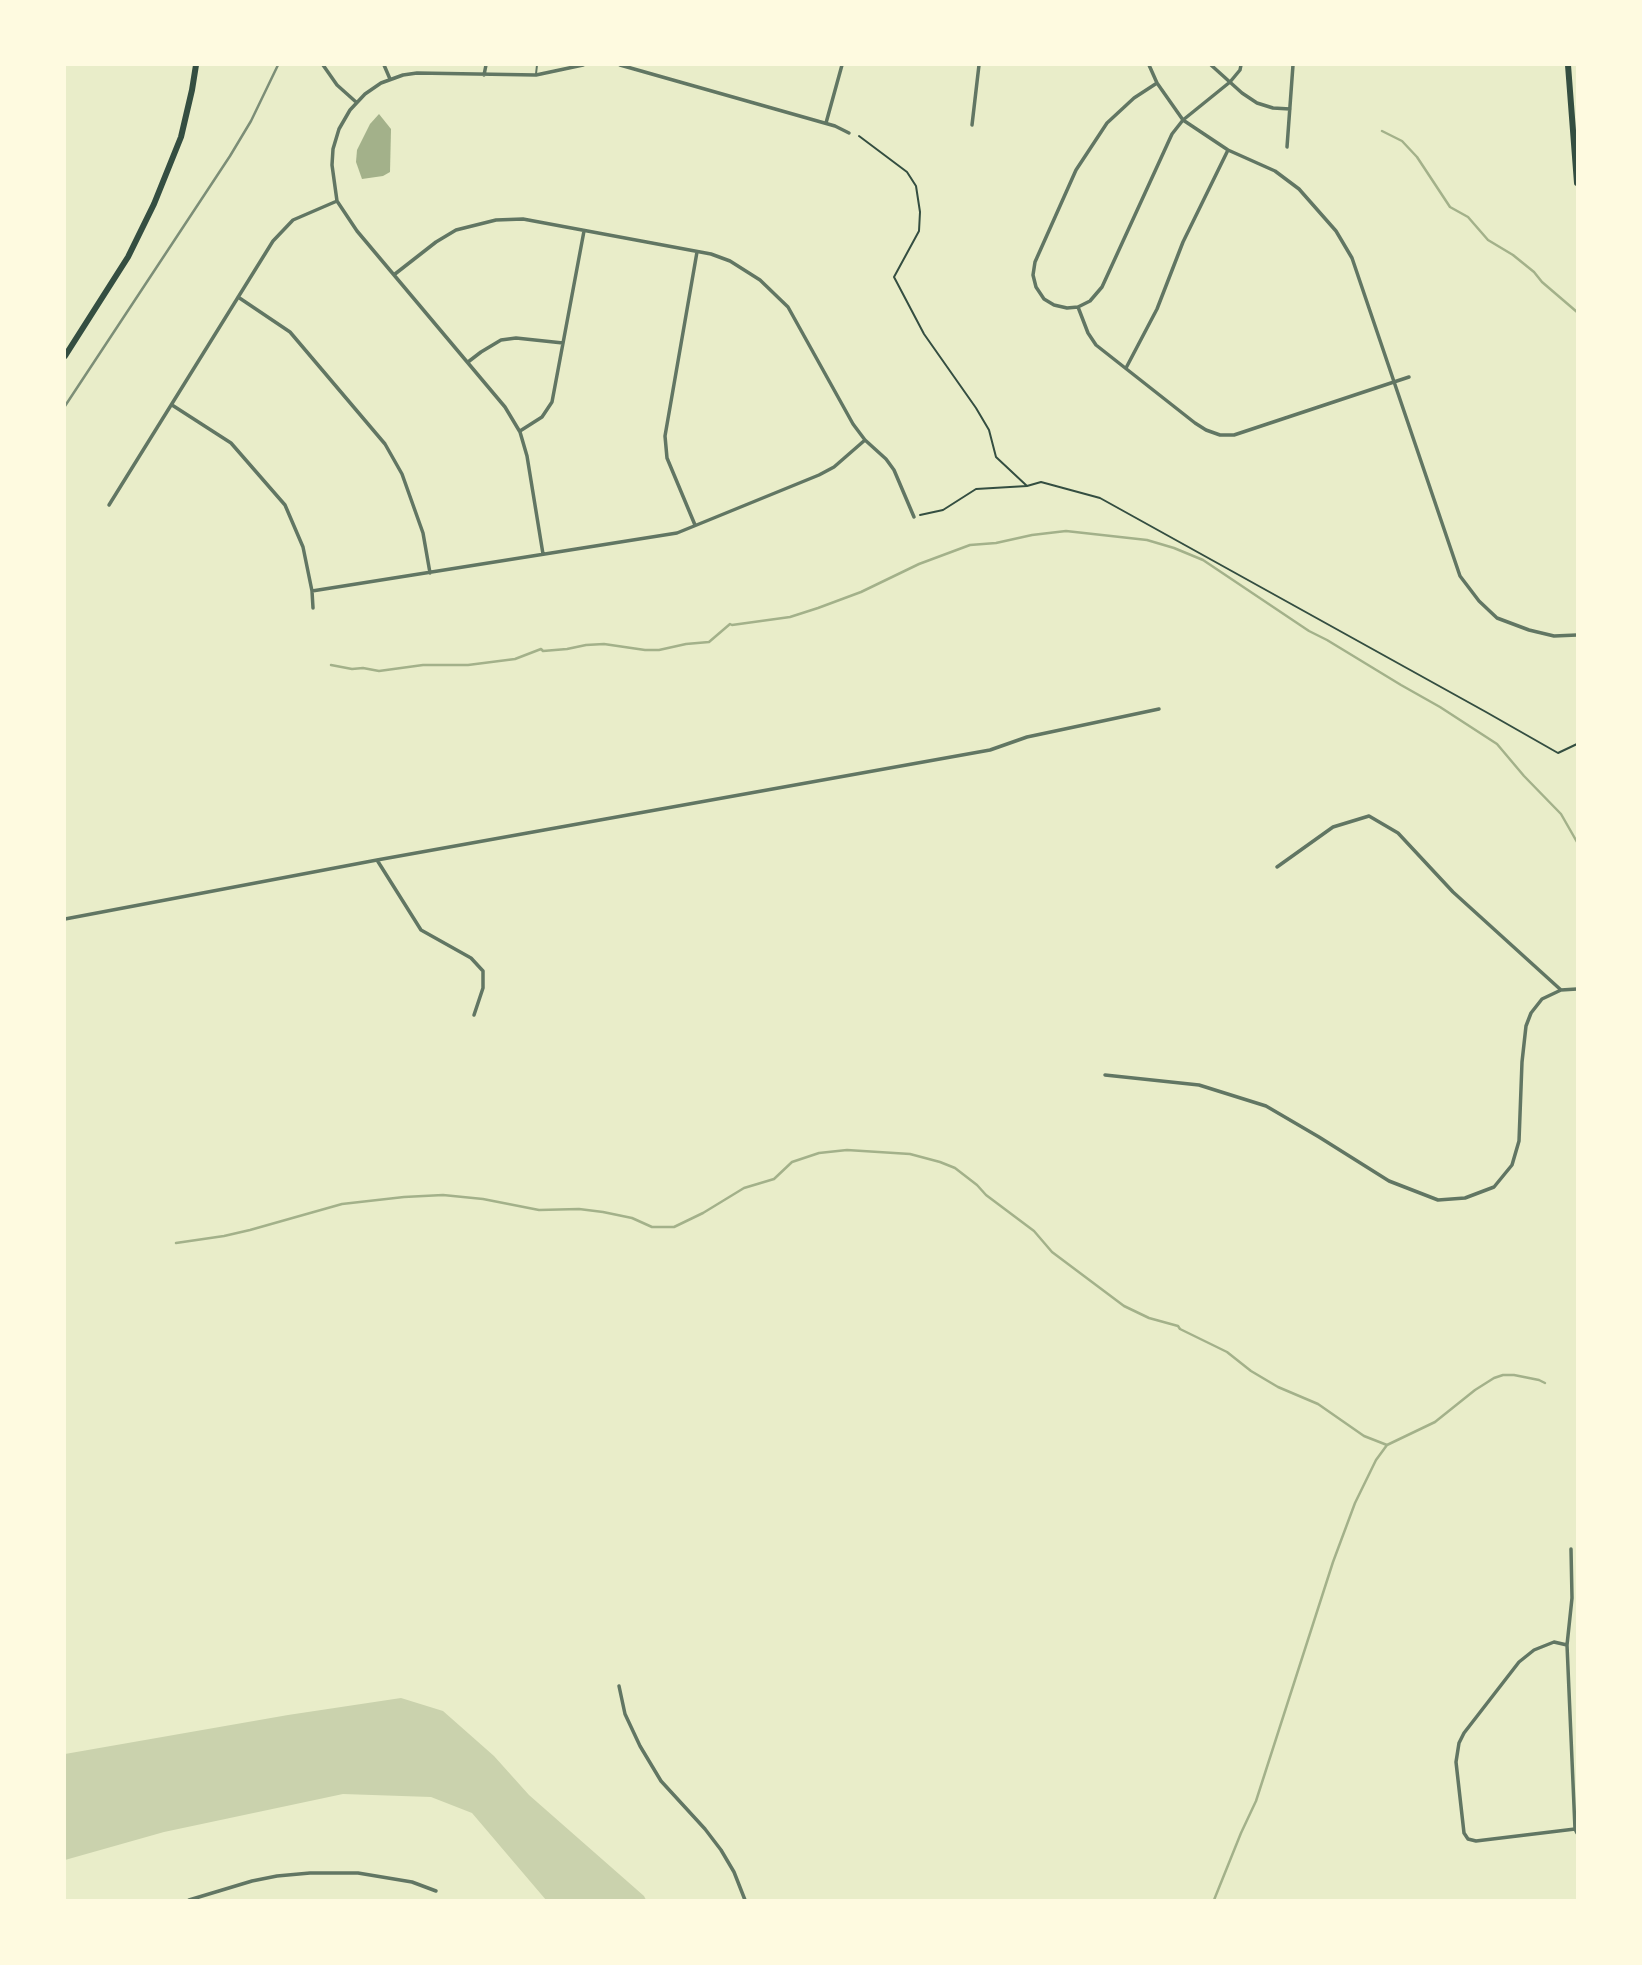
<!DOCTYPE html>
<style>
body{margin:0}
#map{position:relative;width:1642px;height:1965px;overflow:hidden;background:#e9edc9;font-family:"Exo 2",sans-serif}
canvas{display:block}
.frame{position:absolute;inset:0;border:66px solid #fefae0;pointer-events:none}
</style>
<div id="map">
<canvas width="1642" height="1965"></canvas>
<div class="frame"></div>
</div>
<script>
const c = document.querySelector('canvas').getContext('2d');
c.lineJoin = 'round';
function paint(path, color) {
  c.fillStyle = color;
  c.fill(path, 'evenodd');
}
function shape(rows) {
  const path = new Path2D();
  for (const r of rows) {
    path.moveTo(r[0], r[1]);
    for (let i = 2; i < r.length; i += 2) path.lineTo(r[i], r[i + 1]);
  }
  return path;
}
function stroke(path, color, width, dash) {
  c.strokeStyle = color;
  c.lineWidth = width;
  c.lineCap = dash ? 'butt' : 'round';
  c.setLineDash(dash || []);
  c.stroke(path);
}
const green = shape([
 [401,1698,443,1711,494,1756,529,1795,644,1896,646,1900,546,1900,472,1813,431,1797,343,1794,164,1832,65,1860,65,1754,288,1715]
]);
const water = shape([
 [379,114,391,129,390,172,383,176,362,179,356,162,357,150,370,124]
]);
const stream = shape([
 [1382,131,1402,141,1417,157,1450,207,1468,217,1488,240,1513,255,1534,272,1542,282,1577,312],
 [331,665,352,669,363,668,379,671,423,665,468,665,515,659,541,649,543,651,567,649,586,645,604,644,645,650,659,650,686,644,709,642,730,624,732,625,790,617,818,608,861,592,919,564,970,545,996,543,1032,535,1066,531,1147,540,1174,548,1203,560,1309,631,1327,640,1401,685,1440,707,1497,744,1524,776,1561,814,1577,842],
 [176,1243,224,1236,250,1230,342,1204,404,1197,443,1195,483,1199,539,1210,579,1209,603,1212,632,1218,652,1227,674,1227,703,1213,744,1188,774,1179,792,1162,819,1153,847,1150,910,1154,940,1162,955,1168,977,1185,986,1195,1034,1231,1052,1252,1124,1306,1149,1318,1178,1326,1180,1329,1227,1352,1251,1371,1278,1387,1318,1404,1364,1436,1387,1445],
 [1214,1900,1241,1833,1256,1801,1333,1562,1355,1503,1376,1460,1387,1445,1435,1422,1475,1390,1494,1378,1503,1375,1514,1375,1539,1380,1545,1383]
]);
const path = shape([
 [859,136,907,172,916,186,920,212,919,231,894,277,924,334,976,408,989,430,996,457,1027,486,976,489,943,510,920,515],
 [1027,486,1041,482,1100,498,1486,712,1558,753,1577,744]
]);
const service = shape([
 [536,74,537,65]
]);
const minor = shape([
 [323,65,337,85,356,102],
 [384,65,390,79],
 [620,65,835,126,849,133],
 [1149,65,1157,83,1183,120,1228,150,1275,171,1299,189,1336,231,1352,258,1460,576,1479,601,1497,618,1529,630,1554,636,1577,635],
 [1211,65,1242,93,1257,103,1273,108,1290,109],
 [484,75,486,65],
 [1157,83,1134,98,1107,123,1076,170,1035,262,1033,275,1036,287,1044,299,1054,305,1067,308,1078,307,1090,301,1102,287,1172,134,1183,120,1230,82,1240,70,1241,65],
 [826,123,842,65],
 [972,125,979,65],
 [1287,147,1293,65],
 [395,274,436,242,456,230,496,220,523,219,711,254,730,261,760,280,788,307,853,424,865,440,886,459,894,470,914,517],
 [238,297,290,332,385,444,402,474,423,533,430,573],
 [1078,307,1088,333,1096,345,1195,423,1206,430,1220,435,1234,435,1409,377],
 [468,362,481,352,501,340,516,338,563,343],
 [1126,368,1157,309,1183,242,1228,150],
 [172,405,231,443,285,505,303,547,312,591,313,608],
 [520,431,542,417,552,402,584,231],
 [109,505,273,241,293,220,337,201],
 [695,525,667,458,665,436,697,252],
 [543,554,527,456,520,432,505,407,357,231,337,201,332,165,333,149,339,129,350,110,365,94,381,83,403,75,417,73,536,75,583,65],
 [312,591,677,533,819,475,834,467,865,440],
 [377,860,421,930,471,958,483,971,483,988,474,1015],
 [1277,867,1333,827,1369,816,1398,833,1453,892,1561,990],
 [65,919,377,860,990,750,1027,737,1159,709],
 [1105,1075,1199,1085,1266,1106,1319,1137,1389,1181,1438,1200,1465,1198,1494,1187,1512,1165,1519,1141,1522,1062,1526,1026,1531,1013,1542,999,1561,990,1577,989],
 [1567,1645,1572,1598,1571,1549],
 [619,1686,625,1714,640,1746,661,1781,705,1829,721,1850,734,1872,745,1900],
 [1575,1829,1476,1841,1468,1839,1464,1833,1456,1762,1459,1743,1464,1733,1519,1662,1534,1650,1554,1642,1567,1645,1575,1829,1577,1833],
 [189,1900,252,1881,277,1876,310,1873,358,1873,412,1882,436,1891]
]);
const primary = shape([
 [1568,65,1577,183],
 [65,356,128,257,154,204,181,137,192,90,196,65]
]);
const rail = shape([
 [65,406,230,156,251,121,278,65]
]);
paint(green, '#cad2ad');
paint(water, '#a3b18a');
stroke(stream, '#a3b18a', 2.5);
stroke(path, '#344e41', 2);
stroke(service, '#617663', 2);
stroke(minor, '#617663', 3.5);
stroke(primary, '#344e41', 6);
stroke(rail, '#7c8e77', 2.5);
</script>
